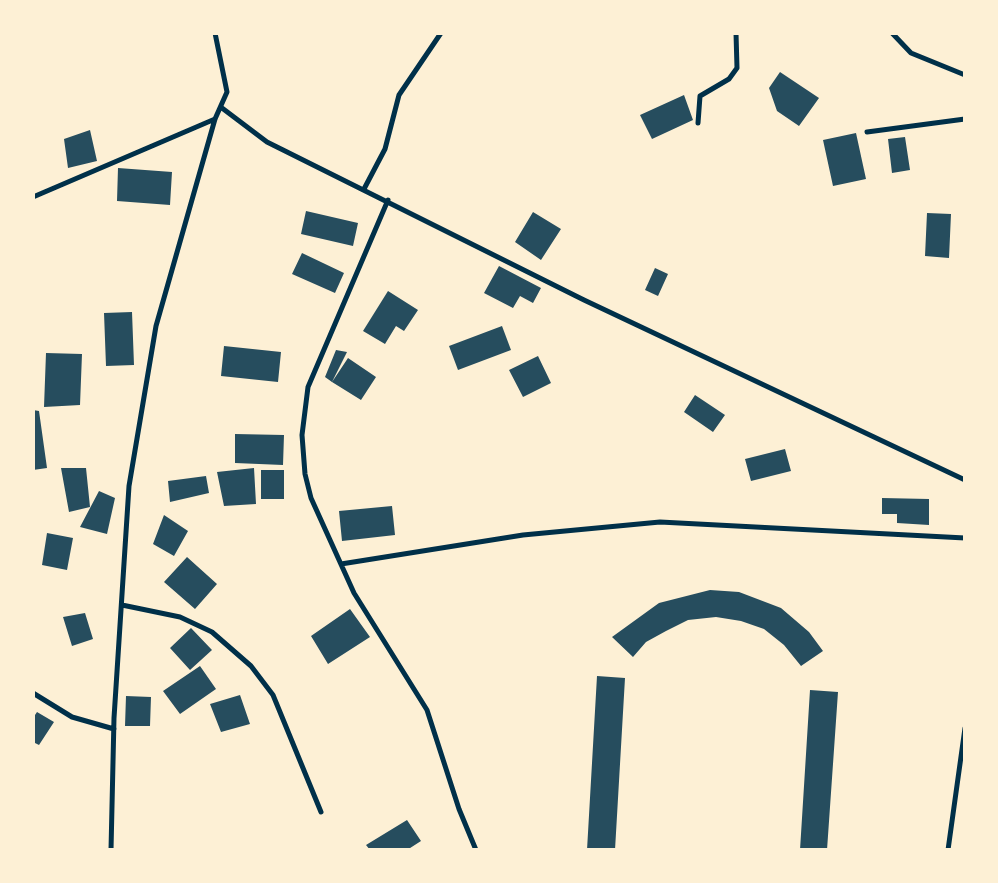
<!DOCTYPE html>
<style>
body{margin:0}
#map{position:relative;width:998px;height:883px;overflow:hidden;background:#fdf0d5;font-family:Lato,sans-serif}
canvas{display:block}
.frame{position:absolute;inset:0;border:35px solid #fdf0d5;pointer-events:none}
</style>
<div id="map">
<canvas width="998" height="883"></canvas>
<div class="frame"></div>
</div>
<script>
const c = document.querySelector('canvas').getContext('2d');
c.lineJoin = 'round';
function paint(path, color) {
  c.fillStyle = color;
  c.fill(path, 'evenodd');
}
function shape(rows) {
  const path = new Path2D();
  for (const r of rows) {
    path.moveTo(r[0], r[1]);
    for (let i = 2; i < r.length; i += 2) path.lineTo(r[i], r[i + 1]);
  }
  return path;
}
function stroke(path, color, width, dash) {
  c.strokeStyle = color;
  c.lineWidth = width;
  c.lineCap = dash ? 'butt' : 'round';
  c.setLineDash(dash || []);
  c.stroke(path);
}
const building = shape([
 [780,72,819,98,799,126,777,111,769,88],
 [684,95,693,120,652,139,640,115],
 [90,130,97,161,68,168,64,139],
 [856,133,866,179,833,186,823,140],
 [905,137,910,170,892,173,888,139],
 [118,168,172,172,170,205,117,201],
 [306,211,358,223,353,246,301,234],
 [533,212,561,229,541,260,515,242],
 [927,213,951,214,949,258,925,256],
 [302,253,344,273,335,293,292,274],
 [499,266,541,288,533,303,520,296,513,308,484,293],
 [655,268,668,274,658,296,645,290],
 [388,291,418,310,404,331,396,326,385,344,363,331],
 [132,312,134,365,106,366,104,313],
 [502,326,511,350,458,370,449,346],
 [224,346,281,352,278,382,221,376],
 [336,350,347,352,332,382,325,377],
 [46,353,82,354,80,405,44,407],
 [538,356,551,383,523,397,509,370],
 [348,358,376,377,361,400,332,382],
 [695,395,725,415,713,432,684,412],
 [33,410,39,411,47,468,33,470],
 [235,434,284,435,283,465,235,463],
 [785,449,791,471,751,481,745,459],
 [61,468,86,468,90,507,69,512],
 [254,468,256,504,224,506,217,472],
 [261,470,284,470,284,499,261,499],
 [206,476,209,493,170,502,168,481],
 [99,491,115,498,107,534,80,527],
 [882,498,929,499,929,525,897,523,897,514,882,514],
 [392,506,395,535,342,541,339,511],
 [164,515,188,531,174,556,153,544],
 [47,533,73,538,67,570,42,565],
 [187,557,217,584,195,609,164,582],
 [710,590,739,592,781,608,809,632,823,651,801,666,784,645,764,629,741,621,716,617,688,620,666,631,646,642,633,657,612,637,659,603],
 [350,609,370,637,328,664,311,636],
 [85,613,93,639,72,646,63,617],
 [191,628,212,650,190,670,170,648],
 [200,666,216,689,180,714,163,691],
 [597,676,625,678,615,850,587,850],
 [810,690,838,692,827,850,800,850],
 [240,695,250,724,221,732,210,704],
 [126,696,151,697,150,726,125,726],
 [37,712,54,722,39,745,33,742,33,718],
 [407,820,421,841,407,850,370,850,366,845]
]);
const minor = shape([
 [892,33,911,53,965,75],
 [222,108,267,142,584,300,965,480],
 [698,123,700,96,729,79,737,68,736,33],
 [867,132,965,119],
 [364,189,385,149,399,95,441,33],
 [33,197,215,119],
 [388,200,308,387,302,435,305,474,311,498,354,593,427,710,459,809,476,850],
 [341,564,523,535,660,522,965,538],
 [122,605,180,617,212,632,251,666,273,695,321,812],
 [33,693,72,717,114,729],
 [111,850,114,718,129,486,156,326,215,119,227,92,215,33],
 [948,850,965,728]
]);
paint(building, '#264d5e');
stroke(minor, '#003049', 5);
</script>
